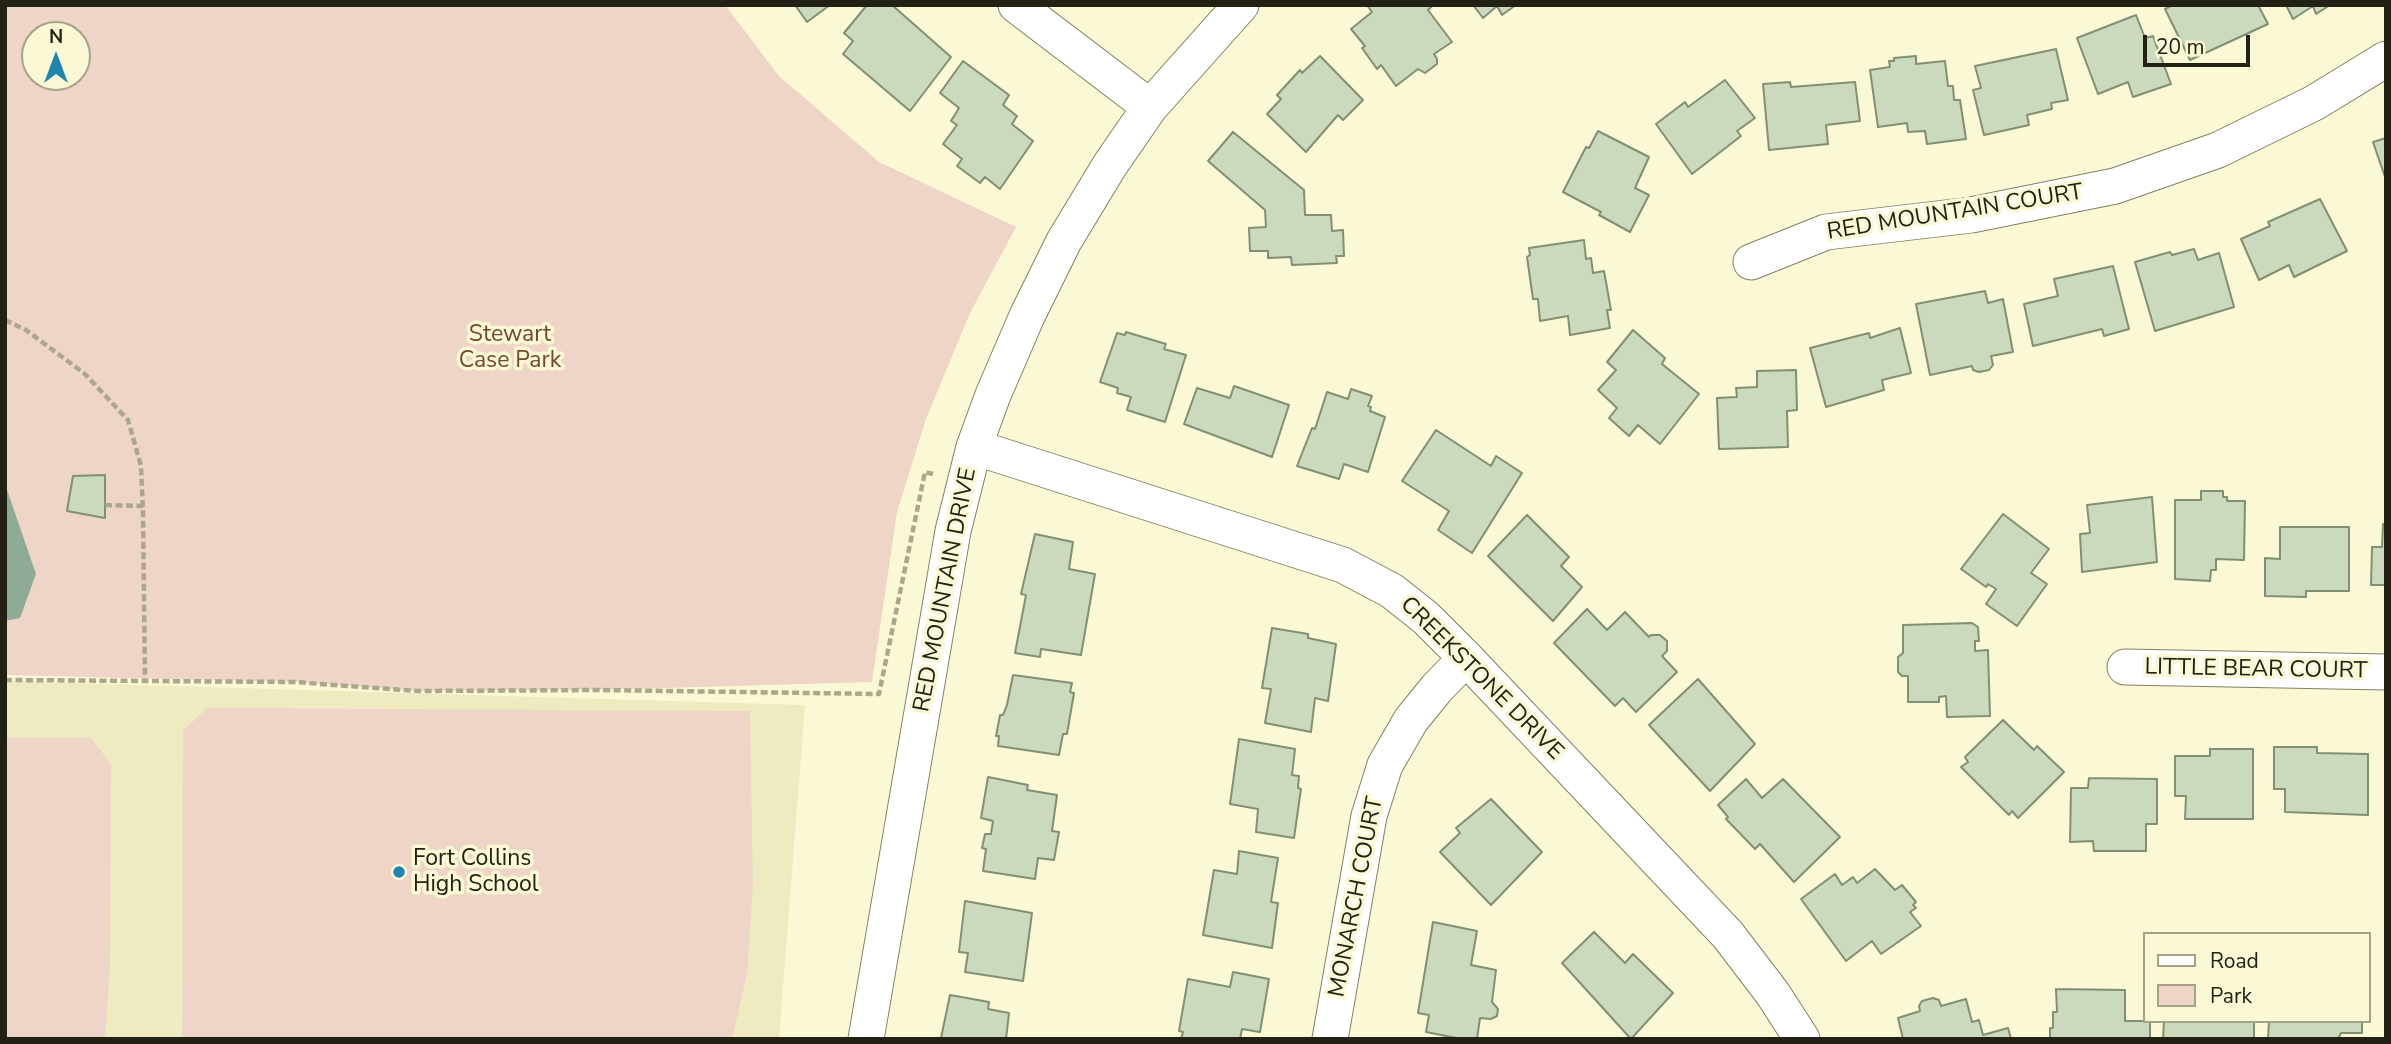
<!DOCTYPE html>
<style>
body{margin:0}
#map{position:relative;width:2391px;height:1044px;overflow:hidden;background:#fbf8d5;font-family:"Nunito Sans",sans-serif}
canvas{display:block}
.frame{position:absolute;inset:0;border:7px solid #222114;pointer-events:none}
.legend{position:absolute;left:2143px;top:932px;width:228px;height:91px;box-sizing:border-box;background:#fbf8d5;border:2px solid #a4a288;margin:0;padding:9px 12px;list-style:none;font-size:21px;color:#222114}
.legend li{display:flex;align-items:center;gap:14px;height:35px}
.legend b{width:35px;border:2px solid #a4a288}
.north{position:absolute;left:21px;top:21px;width:70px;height:70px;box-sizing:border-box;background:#fbf8d5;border:2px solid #a4a288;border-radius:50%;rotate:0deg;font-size:19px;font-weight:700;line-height:28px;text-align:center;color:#222114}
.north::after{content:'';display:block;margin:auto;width:24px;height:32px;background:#1f84ae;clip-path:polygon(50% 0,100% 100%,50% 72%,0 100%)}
.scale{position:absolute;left:2143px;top:35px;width:107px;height:32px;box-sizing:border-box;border:4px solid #222114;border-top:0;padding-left:9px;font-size:21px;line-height:24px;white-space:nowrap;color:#222114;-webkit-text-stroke:5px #fbf8d5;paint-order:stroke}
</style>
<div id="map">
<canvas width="2391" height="1044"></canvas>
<div class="frame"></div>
<ul class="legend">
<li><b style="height:9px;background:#fff"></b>Road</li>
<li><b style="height:19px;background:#eed5c7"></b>Park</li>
</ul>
<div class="north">N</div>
<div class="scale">20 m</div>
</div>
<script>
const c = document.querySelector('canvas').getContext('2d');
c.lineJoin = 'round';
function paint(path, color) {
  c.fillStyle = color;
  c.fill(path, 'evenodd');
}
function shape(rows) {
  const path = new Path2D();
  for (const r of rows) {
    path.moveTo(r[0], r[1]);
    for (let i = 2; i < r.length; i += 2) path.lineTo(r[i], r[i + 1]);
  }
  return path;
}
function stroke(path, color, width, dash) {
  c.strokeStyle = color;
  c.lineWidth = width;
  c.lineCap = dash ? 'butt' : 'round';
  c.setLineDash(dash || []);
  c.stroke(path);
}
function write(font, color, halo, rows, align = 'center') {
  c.font = font + ' "Nunito Sans",sans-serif';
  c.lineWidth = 7;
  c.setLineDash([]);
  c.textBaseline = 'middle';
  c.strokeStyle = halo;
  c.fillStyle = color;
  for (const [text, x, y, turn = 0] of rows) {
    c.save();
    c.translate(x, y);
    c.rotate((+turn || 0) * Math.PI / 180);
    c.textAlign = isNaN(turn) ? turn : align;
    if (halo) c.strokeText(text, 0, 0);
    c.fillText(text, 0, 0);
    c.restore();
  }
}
const built = shape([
 [5,681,805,705,779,1039,5,1039]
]);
const green = shape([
 [5,5,725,5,779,76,879,162,1016,227,970,313,926,419,897,512,872,682,595,690,418,691,294,682,5,675],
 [35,35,77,35,77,77,35,77],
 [207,708,750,711,753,886,747,974,732,1039,182,1039,183,731],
 [5,738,91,738,111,764,110,965,105,1039,5,1039]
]);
const water = shape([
 [5,484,36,574,20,618,5,621]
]);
const building = shape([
 [795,5,830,5,807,22,795,5],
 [867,5,892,5,951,57,910,111,843,54,853,41,844,33,867,5],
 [1367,5,1433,5,1428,10,1452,42,1434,54,1437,59,1437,64,1425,73,1418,69,1396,86,1381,65,1377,69,1362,48,1365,46,1351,29,1372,12,1367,5],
 [1473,5,1516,5,1502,15,1497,6,1483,18,1473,5],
 [2173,5,2258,5,2268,24,2190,60,2165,9,2173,5],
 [2286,5,2330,5,2316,14,2313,6,2293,19,2286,5],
 [2136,15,2145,38,2153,36,2171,84,2133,97,2128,82,2098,94,2077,38,2136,15],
 [2056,49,2068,100,2051,103,2052,109,2027,115,2029,125,1984,135,1973,90,1981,88,1975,66,2056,49],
 [1320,56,1363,100,1343,120,1338,115,1306,152,1267,114,1281,99,1277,95,1300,70,1302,73,1320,56],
 [1916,56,1916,64,1945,61,1948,86,1953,86,1954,100,1960,100,1966,139,1927,144,1925,131,1908,132,1907,123,1878,127,1870,70,1890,67,1889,61,1894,61,1894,58,1916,56],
 [963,61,1009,95,1003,105,1017,116,1012,124,1033,141,1000,189,985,177,980,183,957,166,962,159,943,144,957,125,951,121,959,108,940,93,963,61],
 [1725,80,1755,118,1737,131,1741,136,1692,174,1656,124,1685,102,1688,107,1725,80],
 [1790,82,1791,87,1855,82,1860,121,1826,125,1828,144,1769,150,1763,84,1790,82],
 [1598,131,1649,157,1635,188,1649,195,1630,232,1599,215,1601,212,1563,192,1586,147,1589,148,1598,131],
 [1233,132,1304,190,1305,215,1331,215,1332,231,1343,230,1344,256,1336,256,1337,263,1292,265,1291,257,1268,258,1268,251,1250,251,1249,228,1266,227,1265,210,1208,161,1233,132],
 [2386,138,2386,180,2373,142,2386,138],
 [2320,199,2347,251,2294,277,2289,265,2259,280,2241,239,2270,226,2268,222,2320,199],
 [1584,240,1586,259,1591,258,1593,273,1604,271,1611,310,1607,310,1610,328,1570,335,1568,316,1540,321,1538,299,1533,299,1527,257,1530,255,1529,248,1584,240],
 [2194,249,2198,260,2219,253,2234,307,2155,331,2135,262,2170,252,2172,255,2194,249],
 [2113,266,2129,329,2104,336,2102,329,2033,346,2024,304,2058,296,2054,279,2113,266],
 [1985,291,1988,303,2003,299,2013,352,1991,356,1993,365,1989,370,1979,372,1973,370,1972,366,1930,375,1916,304,1985,291],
 [1900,328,1911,373,1882,380,1884,390,1826,407,1810,348,1869,333,1870,338,1900,328],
 [1633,330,1665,358,1662,364,1699,394,1660,444,1638,425,1629,436,1609,418,1617,408,1598,390,1616,370,1607,362,1633,330],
 [1126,332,1166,344,1164,349,1186,355,1165,422,1127,410,1131,397,1117,393,1118,388,1100,382,1117,333,1125,335,1126,332],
 [1796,370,1797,410,1787,411,1788,447,1719,449,1717,398,1737,397,1736,388,1757,387,1757,371,1796,370],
 [1234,386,1289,405,1272,457,1184,424,1197,388,1230,398,1234,386],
 [1351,389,1372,396,1368,406,1371,407,1370,411,1385,417,1368,472,1344,464,1339,479,1297,466,1312,428,1315,429,1327,392,1348,399,1351,389],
 [1436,430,1491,466,1496,456,1522,473,1472,553,1438,530,1449,511,1402,481,1436,430],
 [105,475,105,518,67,511,73,476,105,475],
 [2201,491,2223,491,2223,497,2227,497,2227,501,2245,501,2244,560,2216,559,2216,570,2211,570,2210,581,2175,579,2175,500,2201,500,2201,491],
 [2152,497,2157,562,2082,572,2080,534,2090,533,2087,505,2152,497],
 [2003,514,2049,549,2031,573,2047,584,2017,626,1986,604,1996,589,1988,584,1986,587,1961,569,2003,514],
 [1527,515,1569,557,1561,566,1582,587,1553,621,1488,556,1527,515],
 [2383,524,2386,524,2386,585,2371,585,2372,547,2382,547,2383,524],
 [2280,527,2349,527,2349,591,2306,591,2306,597,2265,596,2265,558,2280,559,2280,527],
 [1035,534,1073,542,1069,569,1095,574,1081,655,1041,649,1040,657,1015,653,1026,595,1021,594,1035,534],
 [1587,609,1607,630,1625,612,1649,637,1651,635,1660,635,1667,641,1667,651,1662,656,1677,672,1636,712,1623,698,1615,706,1554,643,1587,609],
 [1972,623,1978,627,1979,641,1975,641,1975,651,1988,650,1990,716,1947,717,1946,696,1939,697,1939,702,1908,702,1908,676,1902,676,1898,672,1898,657,1903,653,1903,625,1972,623],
 [1272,628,1308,634,1308,638,1336,644,1328,701,1315,698,1311,732,1265,723,1271,689,1262,688,1272,628],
 [1013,675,1072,683,1070,692,1074,693,1067,734,1063,734,1059,755,998,746,999,736,996,736,1000,715,1003,715,1007,705,1013,675],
 [1698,679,1755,744,1710,791,1649,725,1698,679],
 [2003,720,2034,750,2037,746,2064,772,2018,818,2012,811,2009,815,1961,767,1968,762,1965,757,2003,720],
 [1239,739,1295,749,1292,775,1299,776,1298,788,1301,789,1294,838,1256,832,1258,809,1230,804,1239,739],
 [2274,747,2317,747,2317,753,2368,754,2368,815,2285,812,2285,789,2274,789,2274,747],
 [2210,749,2253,749,2253,819,2185,819,2186,796,2175,796,2175,756,2210,756,2210,749],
 [988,777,1028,785,1027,790,1057,795,1052,831,1059,832,1054,860,1038,858,1035,879,983,871,986,849,982,848,985,834,991,834,993,821,981,818,988,777],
 [2089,778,2157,779,2157,824,2146,824,2146,851,2094,851,2093,841,2070,842,2071,788,2088,788,2089,778],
 [1746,779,1762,798,1783,779,1840,837,1794,882,1760,844,1755,849,1726,819,1728,817,1718,805,1746,779],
 [1491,799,1542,852,1491,905,1440,852,1460,833,1456,828,1491,799],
 [1239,851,1278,858,1271,902,1278,903,1272,948,1203,935,1214,870,1237,874,1239,851],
 [1875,869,1895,890,1902,885,1916,902,1913,905,1916,908,1910,912,1921,926,1881,954,1872,941,1846,961,1801,899,1835,874,1842,885,1853,877,1857,883,1875,869],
 [965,901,1032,913,1023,981,965,972,968,953,959,952,965,901],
 [1433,922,1477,931,1471,965,1496,970,1492,1002,1498,1009,1497,1016,1491,1019,1480,1018,1477,1039,1461,1039,1426,1032,1429,1015,1418,1013,1433,922],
 [1594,932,1625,963,1633,954,1673,993,1631,1039,1562,963,1594,932],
 [1233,972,1269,979,1260,1032,1242,1029,1240,1039,1181,1039,1183,1032,1179,1031,1188,979,1230,987,1233,972],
 [2056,989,2125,990,2125,1021,2150,1021,2150,1039,2050,1039,2050,1028,2053,1028,2053,1012,2057,1012,2056,989],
 [950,995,989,1002,988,1009,1009,1013,1006,1039,941,1038,950,995],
 [1933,998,1939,1000,1941,1006,1966,999,1972,1022,1979,1020,1983,1035,2008,1028,2011,1039,1903,1039,1898,1018,1920,1011,1919,1006,1922,1001,1933,998],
 [2164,1021,2254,1021,2254,1039,2163,1039,2164,1021],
 [2269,1021,2362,1021,2362,1033,2341,1033,2338,1039,2268,1039,2269,1021]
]);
const path = shape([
 [5,320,26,330,85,374,128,420,141,466,143,511,145,680],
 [105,505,143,506],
 [5,680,294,682,418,691,598,690,879,694,925,472,933,474]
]);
const street = shape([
 [1016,5,1150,107],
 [1751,262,1826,232,1971,215,2115,186,2218,150,2314,103,2386,59],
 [974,447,1343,565,1392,591,1426,618,1466,658,1728,935,1773,994,1802,1039],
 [2125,667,2386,672],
 [866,1039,953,531,974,447,993,395,1027,316,1064,241,1110,165,1150,107,1241,5],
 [1330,1039,1369,816,1385,765,1411,720,1437,688,1466,658]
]);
const markers = [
 [399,872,7,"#1f84ae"]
];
const streetNames = [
 ["RED MOUNTAIN COURT",1955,213,-9],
 ["RED MOUNTAIN DRIVE",946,590,-79],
 ["LITTLE BEAR COURT",2256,670,1],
 ["CREEKSTONE DRIVE",1481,679,45],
 ["MONARCH COURT",1357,897,-79]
];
const parkNames = [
 ["Stewart",510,335],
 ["Case Park",510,361]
];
const poiNames = [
 ["Fort Collins",413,859],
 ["High School",413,885]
];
paint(built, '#efebc1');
paint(green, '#eed5c7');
paint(water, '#8fab97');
paint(building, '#cbdabd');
stroke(building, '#818f72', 2);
stroke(street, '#838061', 37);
stroke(path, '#aaa78d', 4.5, [7, 3.5]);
stroke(street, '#fff', 35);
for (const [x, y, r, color] of markers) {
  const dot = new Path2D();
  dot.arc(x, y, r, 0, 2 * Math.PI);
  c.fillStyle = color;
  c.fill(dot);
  stroke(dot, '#fbf8d5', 2.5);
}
write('23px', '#222114', '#fbf8d5', streetNames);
write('23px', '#75482d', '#fbf8d5', parkNames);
write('23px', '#222114', '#fbf8d5', poiNames, 'left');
</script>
